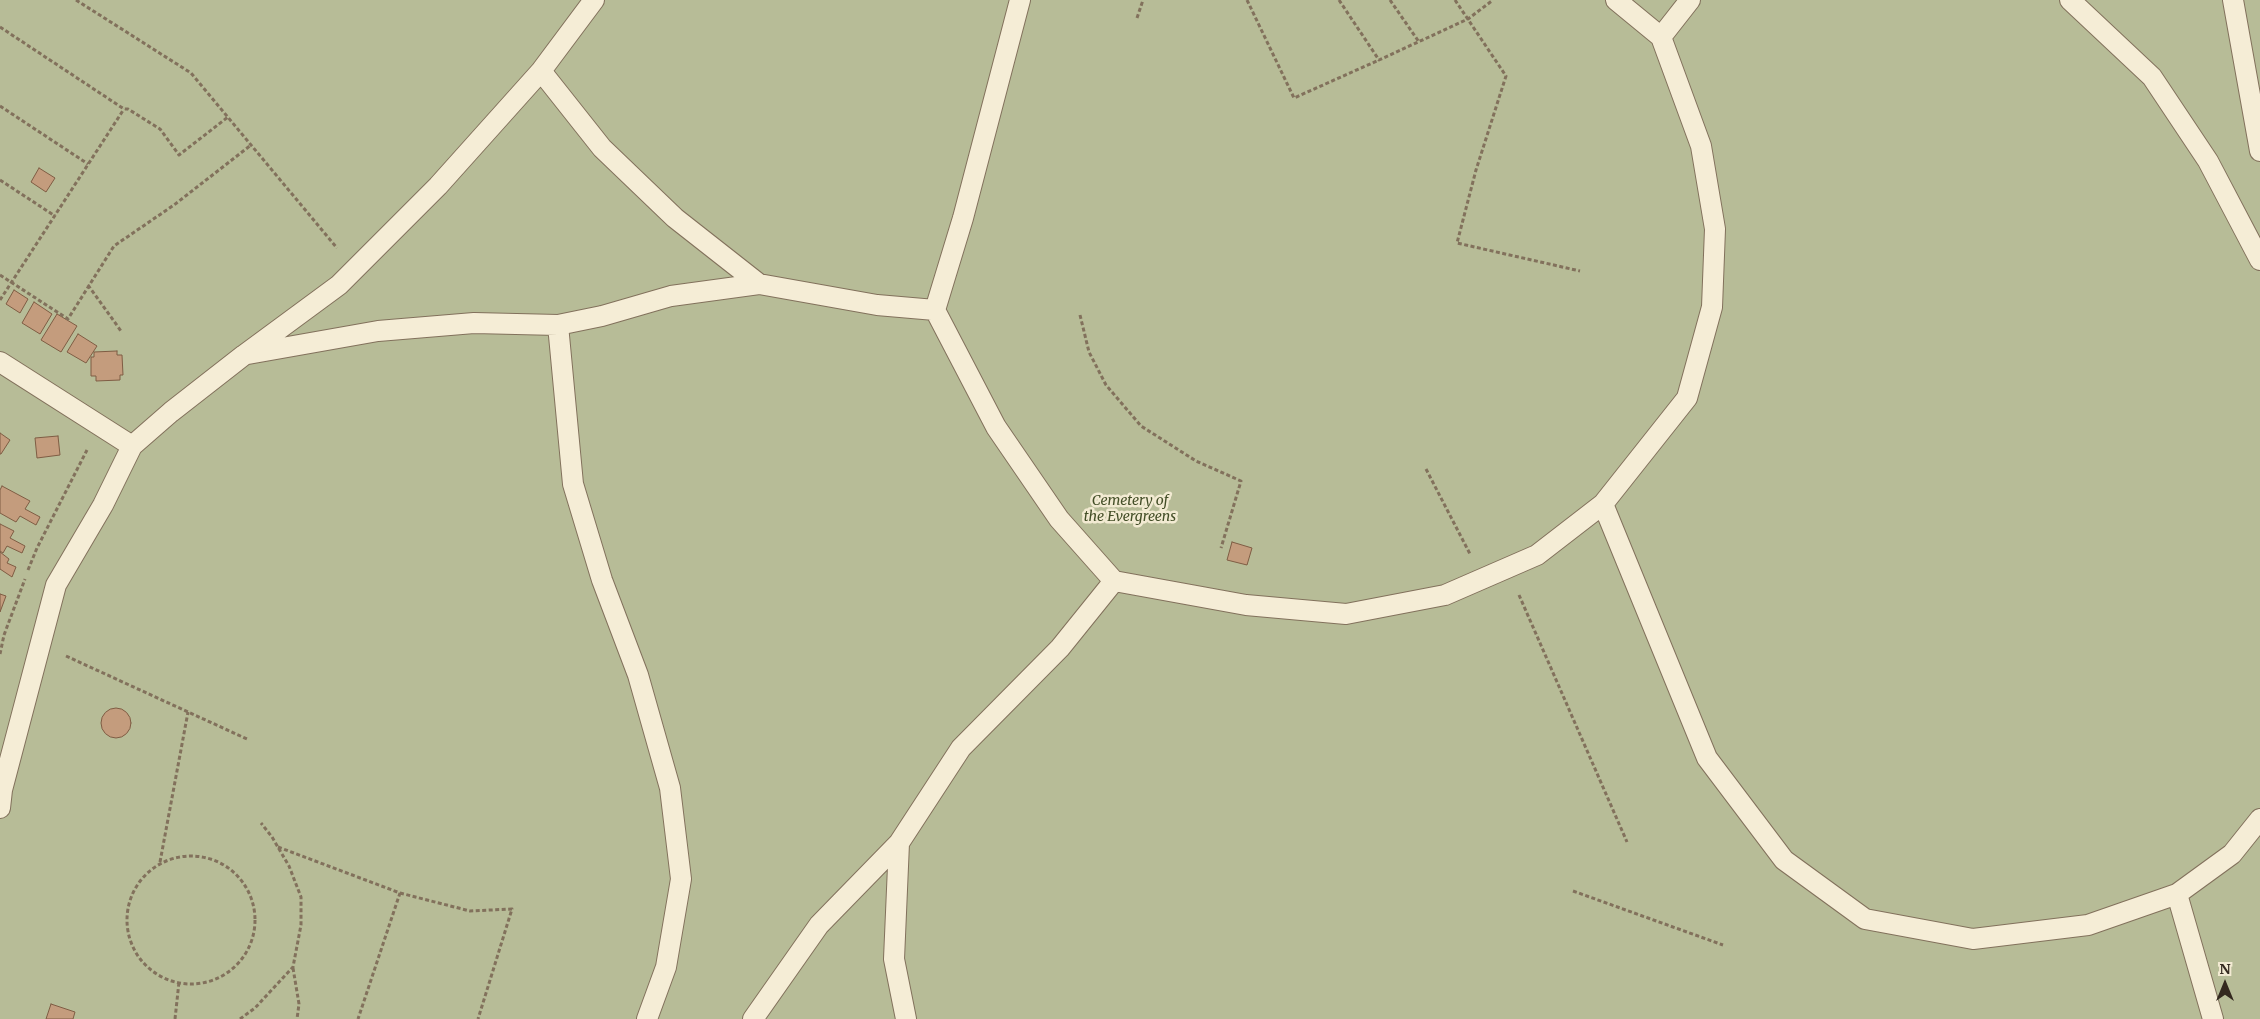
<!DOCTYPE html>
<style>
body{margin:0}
#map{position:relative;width:2260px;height:1019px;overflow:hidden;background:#eadfc4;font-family:Merriweather,serif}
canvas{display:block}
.north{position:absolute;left:2200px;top:959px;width:50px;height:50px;-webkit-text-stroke:4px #f2ead2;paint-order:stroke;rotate:0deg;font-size:14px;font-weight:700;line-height:20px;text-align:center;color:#34291f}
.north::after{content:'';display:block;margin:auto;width:18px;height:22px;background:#34291f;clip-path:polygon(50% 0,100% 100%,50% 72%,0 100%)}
</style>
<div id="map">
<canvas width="2260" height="1019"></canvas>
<div class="north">N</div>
</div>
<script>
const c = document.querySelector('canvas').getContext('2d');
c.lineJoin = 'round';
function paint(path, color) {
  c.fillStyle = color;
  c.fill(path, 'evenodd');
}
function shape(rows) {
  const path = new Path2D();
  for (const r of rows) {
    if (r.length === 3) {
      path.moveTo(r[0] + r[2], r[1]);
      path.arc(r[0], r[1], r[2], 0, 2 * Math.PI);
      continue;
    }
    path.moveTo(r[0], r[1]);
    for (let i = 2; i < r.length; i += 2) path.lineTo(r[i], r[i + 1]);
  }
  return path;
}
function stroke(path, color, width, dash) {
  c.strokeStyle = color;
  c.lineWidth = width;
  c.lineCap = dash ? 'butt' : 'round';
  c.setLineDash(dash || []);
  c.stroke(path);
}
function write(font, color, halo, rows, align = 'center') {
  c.font = font + ' Merriweather,serif';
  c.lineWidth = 5;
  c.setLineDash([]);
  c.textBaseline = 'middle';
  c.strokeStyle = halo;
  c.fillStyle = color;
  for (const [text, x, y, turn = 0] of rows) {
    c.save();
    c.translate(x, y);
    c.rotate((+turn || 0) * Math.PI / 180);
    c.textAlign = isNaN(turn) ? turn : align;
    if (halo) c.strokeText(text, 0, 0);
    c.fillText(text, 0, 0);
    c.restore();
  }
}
const cemetery = shape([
 [0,0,2260,0,2260,1019,0,1019]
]);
const building = shape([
 [39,168,55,178,46,192,31,182,39,168],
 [14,290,28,299,20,313,6,304,14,290],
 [34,302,52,314,40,334,22,323,34,302],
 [57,314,77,326,61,352,41,340,57,314],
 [78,334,97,346,86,363,67,352,78,334],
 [117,351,117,355,122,355,123,375,120,375,120,380,96,381,96,376,91,376,91,357,94,357,94,352,117,351],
 [0,433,10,440,1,454,0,454,0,433],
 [58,436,60,455,37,458,35,438,58,436],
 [2,486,30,501,25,509,40,517,36,525,20,516,16,522,0,513,0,490,2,486],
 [0,524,14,531,10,538,25,546,22,553,7,546,3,553,0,551,0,524],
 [1232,542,1252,548,1247,565,1227,560,1232,542],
 [0,552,9,559,7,563,16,567,12,577,0,569,0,552],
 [0,594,6,596,0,612,0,594],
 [116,723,15],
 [51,1004,75,1012,73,1019,46,1019,51,1004]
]);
const path = shape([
 [76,0,191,73,337,248],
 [1247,0,1294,98,1379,60],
 [1339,0,1379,60,1468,19,1493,0],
 [1390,0,1419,42],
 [1455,0,1506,76,1476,170,1457,243,1580,271],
 [1137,18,1143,0],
 [0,27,124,109,128,109,160,129,179,155,228,117],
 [0,106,88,164],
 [0,180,55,216],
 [0,275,68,319,114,246,174,205,251,145],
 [88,285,121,331],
 [0,300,124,109],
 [1080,315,1089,352,1106,385,1141,426,1196,461,1241,481,1221,548],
 [1426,469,1470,554],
 [28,570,37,548,87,450],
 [1519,595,1627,842],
 [0,654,4,635,25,579],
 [66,656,247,739],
 [278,847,400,893,358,1019],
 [191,920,64],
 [160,862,188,712],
 [1573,891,1723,945],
 [400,893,470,911,512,909,478,1019],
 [293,968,299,1004,297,1019],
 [175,1019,179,982],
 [240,1019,255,1008,293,967,301,925,301,897,289,866,272,837,261,823]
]);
const service = shape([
 [1020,0,963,218,935,310,996,427,1059,519,1114,581,1246,605,1346,614,1445,595,1537,555,1603,504,1687,398,1712,307,1715,229,1701,146,1661,37,1616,0],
 [2070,0,2152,77,2208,161,2260,260],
 [2233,0,2260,151],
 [1661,37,1690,0],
 [541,71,602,148,675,218,759,284,877,305,935,310],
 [558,325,573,484,602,580,638,675,670,788,681,879,666,967,647,1019],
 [248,354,378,331,474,323,558,325,602,316,671,296,759,284],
 [0,362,132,446],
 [1603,504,1707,758,1784,860,1865,919,1973,939,2088,925,2177,894,2232,854,2260,819],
 [0,808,2,790,56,585,103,505,132,446,171,412,244,355,339,285,438,186,541,71,594,0],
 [2177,894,2213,1019],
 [753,1019,819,925,899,843],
 [906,1019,894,959,899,843,961,748,1060,648,1114,581]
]);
const parkNames = [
 ["Cemetery of",1130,501],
 ["the Evergreens",1130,517]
];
paint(cemetery, '#b7bc97');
paint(building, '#c49c7d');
stroke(building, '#7f5d44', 1);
stroke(service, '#82715c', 22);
stroke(path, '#82715c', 3, [4, 2.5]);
stroke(service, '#f5edd6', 20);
write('italic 14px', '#434e27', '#f2ead2', parkNames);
</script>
